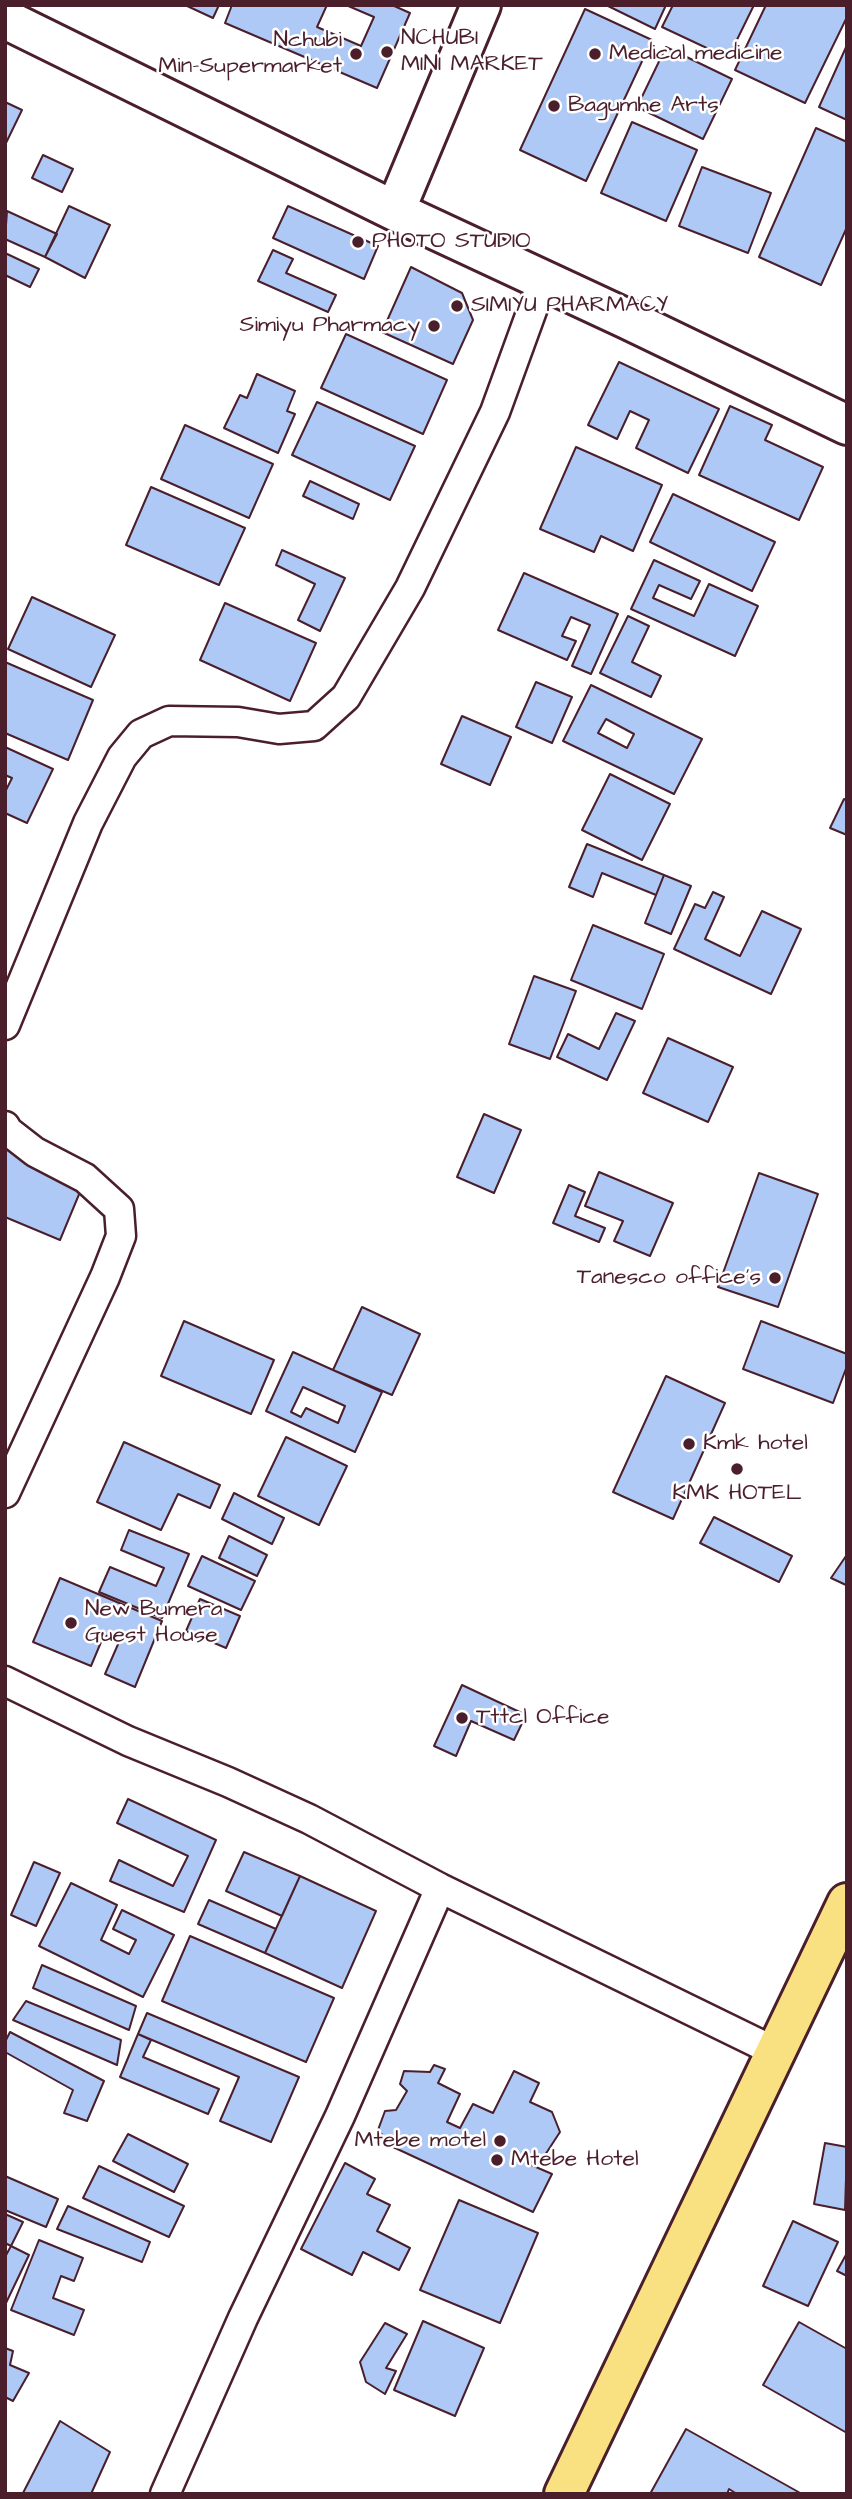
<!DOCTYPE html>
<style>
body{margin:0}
#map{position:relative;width:852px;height:2499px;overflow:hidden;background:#fff;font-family:"Architects Daughter",sans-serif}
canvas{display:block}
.frame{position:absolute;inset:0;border:7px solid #4a1f2b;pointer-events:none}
</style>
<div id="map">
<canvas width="852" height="2499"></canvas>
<div class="frame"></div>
</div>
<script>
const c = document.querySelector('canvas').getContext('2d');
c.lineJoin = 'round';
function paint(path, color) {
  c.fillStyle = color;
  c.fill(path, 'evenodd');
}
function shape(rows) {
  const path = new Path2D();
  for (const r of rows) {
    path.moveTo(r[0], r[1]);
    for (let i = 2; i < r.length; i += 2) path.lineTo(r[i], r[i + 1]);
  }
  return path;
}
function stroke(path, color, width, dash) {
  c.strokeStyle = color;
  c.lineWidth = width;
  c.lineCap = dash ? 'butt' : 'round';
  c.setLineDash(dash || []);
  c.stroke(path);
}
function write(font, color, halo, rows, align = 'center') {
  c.font = font + ' "Architects Daughter",sans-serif';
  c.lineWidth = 5;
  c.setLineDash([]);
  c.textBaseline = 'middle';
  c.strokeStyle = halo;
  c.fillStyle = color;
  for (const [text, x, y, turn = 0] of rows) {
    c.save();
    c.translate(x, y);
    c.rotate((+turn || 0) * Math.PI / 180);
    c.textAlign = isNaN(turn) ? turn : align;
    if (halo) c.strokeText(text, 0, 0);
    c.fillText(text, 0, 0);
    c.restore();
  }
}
const building = shape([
 [185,5,219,5,213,18,185,5],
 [232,5,327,5,317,27,361,46,374,17,346,5,392,5,410,13,377,88,225,23,232,5],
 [606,5,666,5,655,29,606,5],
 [673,5,754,5,728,58,662,27,673,5],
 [766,5,847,5,847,17,805,103,735,70,766,5],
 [585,9,652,40,586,181,520,150,585,9],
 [847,45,847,120,819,107,847,45],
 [666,47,732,79,703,139,637,107,666,47],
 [5,102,22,110,5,145,5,102],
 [632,122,697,150,666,221,601,193,632,122],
 [816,128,847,142,847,227,821,285,759,257,816,128],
 [43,155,73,169,62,192,32,178,43,155],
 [702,167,771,193,748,253,679,226,702,167],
 [69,206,110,225,85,278,45,257,69,206],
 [288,206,378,246,364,279,273,238,288,206],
 [7,211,57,234,45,257,5,239,7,211],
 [273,250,293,259,286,273,336,295,328,312,258,281,273,250],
 [5,253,39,269,30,287,5,275,5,253],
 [411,267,462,293,473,320,453,364,382,332,411,267],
 [346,334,447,380,423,434,321,388,346,334],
 [619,362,719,409,688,473,636,448,649,420,630,411,617,439,588,425,619,362],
 [257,374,295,391,287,411,295,414,278,453,224,428,240,395,247,398,257,374],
 [317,402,415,446,390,500,292,455,317,402],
 [730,406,772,425,765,440,823,467,799,520,699,475,730,406],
 [185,425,273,464,249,518,161,479,185,425],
 [576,447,662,485,633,551,601,536,594,552,540,529,576,447],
 [310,481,359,504,353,519,303,496,310,481],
 [151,487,245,528,219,585,126,545,151,487],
 [673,494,775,542,752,591,650,542,673,494],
 [282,550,345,578,320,631,298,620,315,584,276,565,282,550],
 [654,560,700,581,691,599,659,585,653,598,694,616,709,584,758,606,735,656,631,609,654,560],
 [524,573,618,614,591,674,572,666,590,625,571,617,562,636,576,641,567,660,498,630,524,573],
 [32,597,115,635,91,687,8,649,32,597],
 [225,603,316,643,290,701,200,660,225,603],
 [628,616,649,626,632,662,661,676,651,697,600,673,628,616],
 [5,662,93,700,68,760,5,733,5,662],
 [536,682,572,697,552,743,516,727,536,682],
 [591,685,702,739,674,794,563,741,591,685],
 [606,719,634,734,627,748,598,733,606,719],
 [462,716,511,737,490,785,441,764,462,716],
 [5,747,53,769,27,823,5,813,5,792,12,778,5,775,5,747],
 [610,774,670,804,642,860,582,830,610,774],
 [844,799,847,800,847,835,830,828,844,799],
 [587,844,664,875,656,895,602,873,593,897,569,887,587,844],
 [664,875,691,886,671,934,645,923,664,875],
 [713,892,724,897,705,939,740,956,762,911,801,929,771,994,674,949,695,904,705,908,713,892],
 [593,925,664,954,642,1009,571,980,593,925],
 [534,976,576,991,550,1059,509,1044,534,976],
 [616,1013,635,1021,607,1080,557,1057,568,1034,599,1049,616,1013],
 [668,1038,733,1067,708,1122,643,1093,668,1038],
 [484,1114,521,1130,494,1193,457,1177,484,1114],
 [5,1147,85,1180,60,1240,5,1217,5,1147],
 [599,1172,673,1203,650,1256,614,1241,623,1221,585,1206,599,1172],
 [759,1173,818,1194,778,1307,718,1287,759,1173],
 [569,1185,585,1192,575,1216,605,1228,599,1242,553,1223,569,1185],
 [362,1307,420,1334,392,1395,333,1370,362,1307],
 [184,1321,274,1360,251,1414,161,1376,184,1321],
 [761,1321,847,1354,847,1366,833,1403,743,1369,761,1321],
 [293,1352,382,1392,355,1452,266,1411,293,1352],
 [303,1387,345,1406,338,1423,306,1408,301,1417,291,1412,303,1387],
 [666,1376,725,1403,673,1519,613,1492,666,1376],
 [286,1437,347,1466,319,1525,258,1496,286,1437],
 [124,1442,220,1485,210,1508,178,1494,161,1530,97,1502,124,1442],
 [234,1493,284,1518,272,1544,222,1519,234,1493],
 [714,1517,792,1556,779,1582,700,1543,714,1517],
 [129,1530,189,1554,162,1618,99,1592,110,1567,156,1586,164,1568,121,1550,129,1530],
 [229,1536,267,1555,257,1576,219,1558,229,1536],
 [202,1556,255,1581,241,1610,188,1586,202,1556],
 [846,1556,847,1556,846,1585,831,1578,846,1556],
 [60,1578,162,1621,135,1687,105,1674,119,1642,104,1635,91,1666,33,1642,60,1578],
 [200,1599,240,1616,226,1648,186,1631,200,1599],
 [462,1685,526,1715,514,1740,471,1721,456,1756,434,1746,462,1685],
 [128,1799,216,1840,184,1912,110,1881,119,1860,173,1886,188,1856,117,1823,128,1799],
 [244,1852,300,1876,282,1916,226,1891,244,1852],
 [34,1862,60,1873,36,1926,11,1915,34,1862],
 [300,1876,376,1911,342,1988,265,1953,300,1876],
 [71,1883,117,1905,101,1940,129,1954,136,1940,113,1929,122,1910,174,1935,143,1997,39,1946,71,1883],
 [209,1900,276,1929,265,1953,198,1924,209,1900],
 [190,1936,334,1998,306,2062,162,2001,190,1936],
 [42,1965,136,2006,129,2030,33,1988,42,1965],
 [26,2001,121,2040,117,2065,13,2020,26,2001],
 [147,2013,299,2077,271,2142,220,2121,239,2077,138,2034,147,2013],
 [10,2032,104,2081,87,2121,64,2113,73,2090,5,2052,5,2042,10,2032],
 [138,2034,151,2040,143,2057,219,2089,208,2114,120,2077,138,2034],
 [434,2065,445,2069,438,2083,460,2094,447,2122,460,2128,473,2104,493,2113,514,2071,539,2083,530,2102,552,2112,560,2132,545,2155,529,2164,552,2174,533,2212,393,2147,378,2130,385,2111,396,2110,407,2091,400,2084,404,2071,430,2072,434,2065],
 [128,2134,188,2164,174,2192,113,2161,128,2134],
 [825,2143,847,2147,845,2210,814,2204,825,2143],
 [345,2163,375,2179,367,2194,390,2205,377,2231,410,2248,399,2270,363,2252,352,2275,301,2249,345,2163],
 [99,2166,184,2206,169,2237,83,2198,99,2166],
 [5,2176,58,2199,46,2227,5,2210,5,2176],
 [459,2200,538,2233,500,2323,420,2290,459,2200],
 [68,2206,150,2242,142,2262,57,2229,68,2206],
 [5,2214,23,2222,11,2246,5,2243,5,2214],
 [793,2221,838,2242,808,2306,763,2286,793,2221],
 [39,2240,83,2258,74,2281,61,2276,53,2298,84,2310,74,2335,11,2310,39,2240],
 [11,2246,29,2255,5,2305,5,2257,11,2246],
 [847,2253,847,2276,837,2271,847,2253],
 [423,2321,484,2348,455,2416,394,2390,423,2321],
 [799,2322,847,2349,847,2433,763,2385,799,2322],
 [385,2323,407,2334,386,2368,396,2371,385,2394,366,2382,360,2362,385,2323],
 [5,2348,13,2351,10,2365,29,2373,13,2401,5,2397,5,2348],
 [60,2421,110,2452,91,2494,23,2493,60,2421],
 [686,2429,802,2494,737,2494,729,2489,727,2494,650,2494,686,2429]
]);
const street = shape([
 [5,1025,88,823,122,757,141,734,169,721,238,722,279,729,314,726,346,697,410,588,495,412,543,280],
 [5,1126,8,1131,35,1152,85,1178,119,1209,121,1236,105,1277,5,1493],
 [5,1681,128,1741,228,1782,309,1819,440,1888,776,2052],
 [165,2494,243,2318,340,2116,440,1888]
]);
const secondary = shape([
 [5,19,395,211,627,319,847,425],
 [395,211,481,5]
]);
const highway = shape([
 [564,2494,847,1903]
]);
const markers = [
 [387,52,7,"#4a1f2b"],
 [356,54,7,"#4a1f2b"],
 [595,54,7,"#4a1f2b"],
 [554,106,7,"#4a1f2b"],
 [358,242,7,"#4a1f2b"],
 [457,306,7,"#4a1f2b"],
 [434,326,7,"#4a1f2b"],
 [775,1278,7,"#4a1f2b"],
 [689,1444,7,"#4a1f2b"],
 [737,1469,7,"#4a1f2b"],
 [71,1623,7,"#4a1f2b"],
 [462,1718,7,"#4a1f2b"],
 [500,2141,7,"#4a1f2b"],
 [497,2160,7,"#4a1f2b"]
];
const poiNames = [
 ["NCHUBI",401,39],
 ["MINI MARKET",401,65],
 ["Nchubi",342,41,"right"],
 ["Min-Supermarket",342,67,"right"],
 ["Medical medicine",609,54],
 ["Bagumhe Arts",568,106],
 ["PHOTO STUDIO",372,242],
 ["SIMIYU PHARMACY",471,306],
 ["Simiyu Pharmacy",420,326,"right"],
 ["Tanesco office's",761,1278,"right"],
 ["Kmk hotel",703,1444],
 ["KMK HOTEL",737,1494,"center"],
 ["New Bumera",85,1610],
 ["Guest House",85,1636],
 ["Tttcl Office",476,1718],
 ["Mtebe motel",486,2141,"right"],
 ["Mtebe Hotel",511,2160]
];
paint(building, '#aec9f6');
stroke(building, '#4a1f2b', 2);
stroke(street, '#4a1f2b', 33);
stroke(secondary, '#4a1f2b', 44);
stroke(highway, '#4a1f2b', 44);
stroke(street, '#fff', 28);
stroke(secondary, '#fff', 38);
stroke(highway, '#f9e181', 38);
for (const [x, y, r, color] of markers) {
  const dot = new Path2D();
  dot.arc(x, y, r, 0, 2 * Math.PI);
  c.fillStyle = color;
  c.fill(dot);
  stroke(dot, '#fff', 2.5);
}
write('23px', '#4a1f2b', '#fff', poiNames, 'left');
</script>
